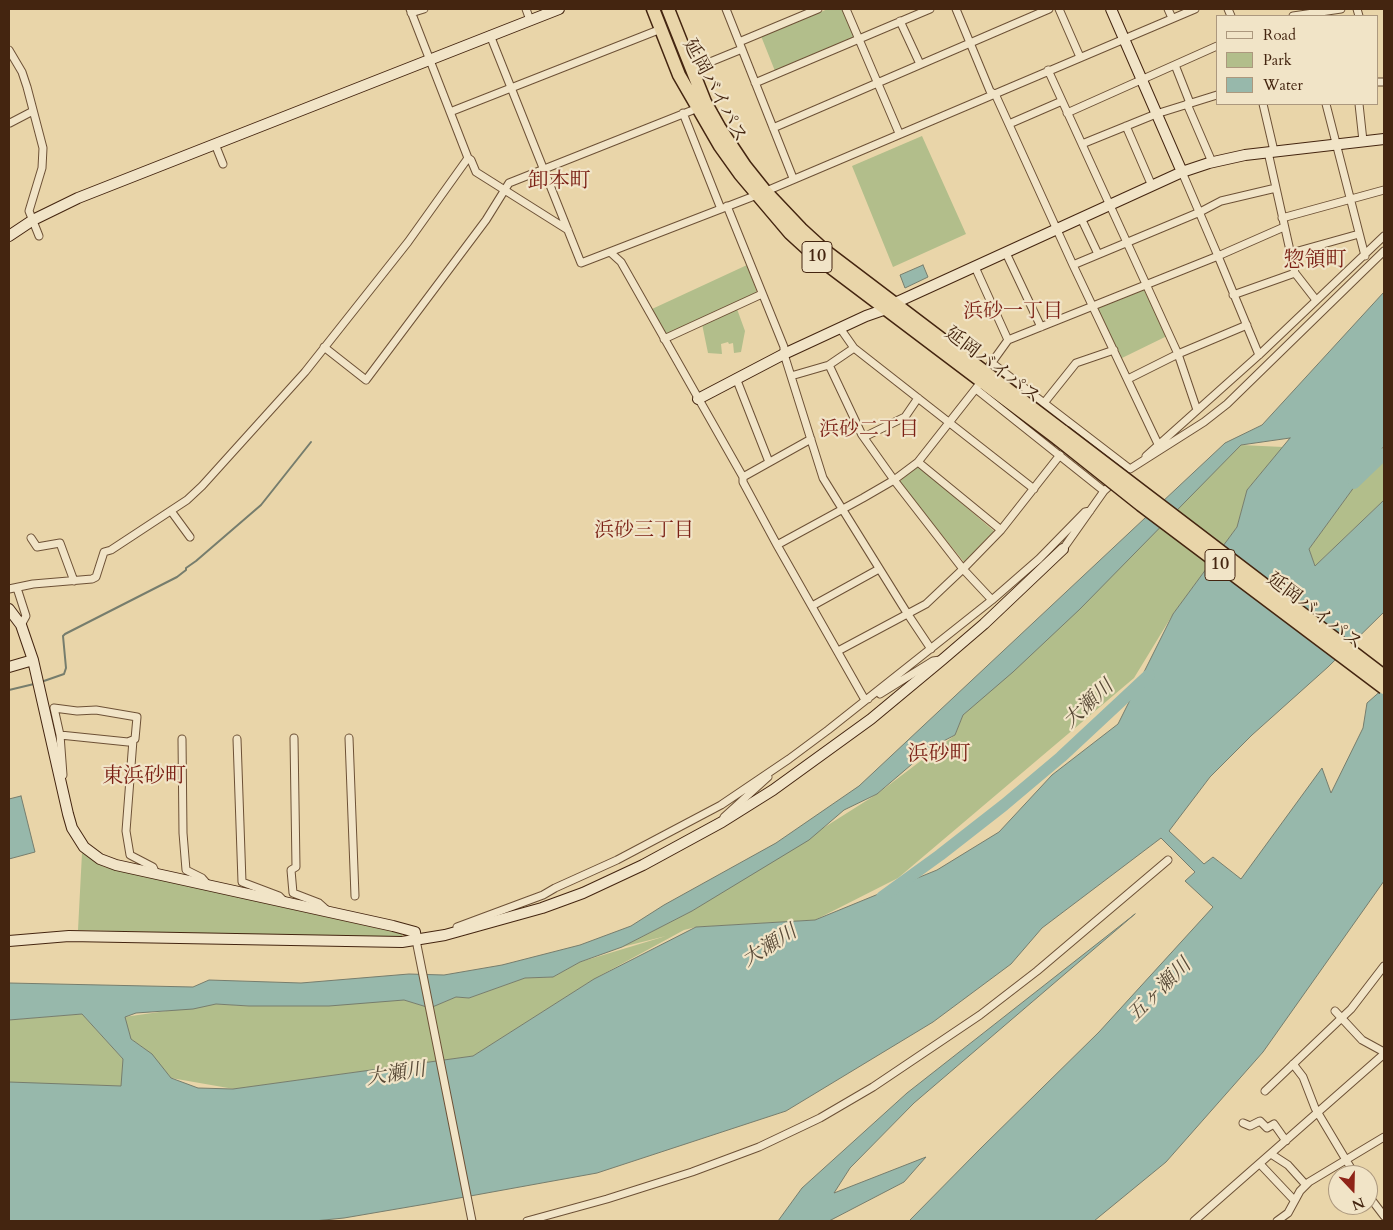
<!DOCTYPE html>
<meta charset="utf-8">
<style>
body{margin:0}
#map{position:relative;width:1393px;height:1230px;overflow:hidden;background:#e9d5a9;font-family:Cardo,serif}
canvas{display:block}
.frame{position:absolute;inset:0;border:10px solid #442510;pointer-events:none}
.legend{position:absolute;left:1216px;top:15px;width:162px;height:90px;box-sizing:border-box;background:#f1e4c7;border:1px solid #ac987e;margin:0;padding:6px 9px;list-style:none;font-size:15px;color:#442510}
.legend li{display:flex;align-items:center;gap:10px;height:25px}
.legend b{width:25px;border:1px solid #ac987e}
.north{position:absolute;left:1328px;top:1165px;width:50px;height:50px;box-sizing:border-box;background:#f1e4c7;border:1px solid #ac987e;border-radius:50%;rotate:159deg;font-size:14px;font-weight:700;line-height:20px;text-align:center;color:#442510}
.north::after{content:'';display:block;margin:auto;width:18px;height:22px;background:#8f2418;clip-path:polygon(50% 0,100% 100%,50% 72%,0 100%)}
</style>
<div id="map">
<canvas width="1393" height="1230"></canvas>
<div class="frame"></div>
<ul class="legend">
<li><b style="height:6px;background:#f1e4c7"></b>Road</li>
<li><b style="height:14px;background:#b2be8b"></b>Park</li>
<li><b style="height:14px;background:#97b8ab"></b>Water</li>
</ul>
<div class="north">N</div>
</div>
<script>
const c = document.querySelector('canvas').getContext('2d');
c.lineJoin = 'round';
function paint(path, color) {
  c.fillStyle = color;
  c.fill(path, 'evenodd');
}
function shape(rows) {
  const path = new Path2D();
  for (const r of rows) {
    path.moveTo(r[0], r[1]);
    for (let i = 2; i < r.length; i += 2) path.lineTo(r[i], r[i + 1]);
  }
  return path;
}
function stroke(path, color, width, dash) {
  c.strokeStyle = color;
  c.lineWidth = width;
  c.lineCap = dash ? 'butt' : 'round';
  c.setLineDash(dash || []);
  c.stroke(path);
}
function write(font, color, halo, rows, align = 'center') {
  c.font = font + ' Cardo,"Noto Serif JP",serif';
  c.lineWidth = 4.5;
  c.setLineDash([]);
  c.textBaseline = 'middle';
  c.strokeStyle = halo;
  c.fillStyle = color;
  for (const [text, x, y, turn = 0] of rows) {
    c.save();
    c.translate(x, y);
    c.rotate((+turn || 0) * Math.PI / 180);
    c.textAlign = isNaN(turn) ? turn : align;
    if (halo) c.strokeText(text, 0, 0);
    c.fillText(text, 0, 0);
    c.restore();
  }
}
const green = shape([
 [828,9,844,9,856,38,775,71,761,36],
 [922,136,966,234,893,267,852,166],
 [747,265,757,293,666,334,652,309],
 [1143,288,1167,336,1122,358,1098,310,1099,307],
 [737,309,745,331,741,352,734,353,733,343,729,344,728,342,721,344,722,354,708,353,702,324],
 [1241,445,1283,447,1247,490,1237,527,1173,614,1134,678,898,878,815,920,696,927,684,930,594,979,473,1056,234,1089,171,1078,145,1049,131,1039,124,1017,216,1004,249,1006,404,1000,430,1008,456,997,469,998,525,978,553,977,580,962,666,936,622,947,692,911,877,794,955,735,963,715],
 [1384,446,1384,500,1315,566,1309,549],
 [918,466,994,531,964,562,899,482],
 [82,853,104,867,402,934,402,938,78,930],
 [82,1014,123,1059,122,1086,9,1084,9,1020]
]);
const water = shape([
 [923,265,928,277,905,288,900,275,923,265],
 [1384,292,1384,446,1309,549,1315,566,1384,500,1384,612,1328,667,1252,735,1210,777,1169,831,1204,864,1213,857,1241,879,1322,768,1331,793,1363,728,1367,703,1384,688,1384,881,1263,1052,1166,1162,1094,1221,909,1221,981,1148,1099,1032,1213,907,1185,881,1195,872,1161,838,1042,928,1011,964,933,1022,786,1111,597,1173,426,1204,344,1218,314,1221,9,1221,9,1082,121,1086,123,1059,82,1014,9,1020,9,983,193,987,209,980,301,983,409,974,444,975,502,965,580,945,631,926,664,905,776,843,859,786,1225,443,1262,425,1384,292],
 [1290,438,1247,490,1237,527,1173,614,1118,724,1052,775,999,832,937,870,815,920,696,927,594,979,473,1056,233,1089,198,1088,171,1078,152,1054,131,1039,125,1017,136,1013,193,1009,216,1004,249,1006,329,1006,404,1000,430,1008,456,997,469,998,525,978,553,977,580,962,622,947,692,911,809,840,844,810,877,794,932,747,955,735,963,715,1013,672,1080,609,1241,445,1290,438],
 [21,796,35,852,9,859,9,799,21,796],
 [1135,914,914,1103,850,1168,834,1193,926,1157,904,1182,829,1221,778,1221,802,1188,907,1093,1135,914]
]);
const stream = shape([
 [41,682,64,674,66,668,63,636,65,634,177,577,186,570,186,568,196,561,261,505,311,442],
 [9,690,34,684]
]);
const river = shape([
 [1354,483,1384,454],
 [882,897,940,855,1004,805,1061,757,1149,675]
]);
const street = shape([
 [526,9,530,20],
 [726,9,793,178],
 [846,9,899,133],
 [956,9,990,91,996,96,1073,265,1158,444],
 [1059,9,1080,57],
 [1168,9,1172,18],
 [1228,9,1231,16],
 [1357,9,1359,16],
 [411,13,424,9],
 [1293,16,1341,9],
 [900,21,920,64],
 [490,35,581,263,757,195,1195,9],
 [739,42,818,9],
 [9,50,22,72,27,87,43,148,42,168,29,211,39,236],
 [1175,65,1190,103],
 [693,69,742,49],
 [1048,70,1178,354,1197,410],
 [1377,82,1384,82],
 [755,83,930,9],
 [1187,104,1212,162],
 [1263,104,1274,151],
 [1326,104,1365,256],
 [1359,104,1363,141],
 [450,112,661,29],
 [683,113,721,209],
 [1067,113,1217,46],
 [10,123,33,111],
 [1009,124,1062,101],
 [1126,126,1152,186],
 [773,128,1049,9],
 [215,144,223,164],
 [1082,144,1156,114,1217,95],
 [1268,152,1295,273,1316,300],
 [468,158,471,160,476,172,568,230],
 [1182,172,1218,256,1284,227],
 [727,206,784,347,784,354,823,478,907,613,931,649],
 [1081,218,1098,254],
 [1282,218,1384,190],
 [610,252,621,262,743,477,743,482,777,545,865,700,868,699],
 [1006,253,1041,327],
 [1291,253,1359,234],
 [1073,265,1200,212,1221,201,1276,188],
 [975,267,1008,340],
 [1233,295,1295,273],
 [840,328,854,348,1034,489],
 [664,339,762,294],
 [324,347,366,380,486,220,509,183,698,108],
 [992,363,1130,469,1204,422,1227,404,1384,251],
 [829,365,862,435,894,480,963,569,992,600],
 [990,365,1008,340,1218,256,1259,355],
 [791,376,829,365,854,348],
 [736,378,769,462],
 [1128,379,1178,354,1247,325],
 [976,389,1104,491],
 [1044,403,1076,363,1114,350],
 [864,437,905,417,918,398],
 [1146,456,1259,355,1384,236],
 [918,462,1001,530],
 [743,477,811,439],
 [171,511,190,537],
 [31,538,37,547,60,543,74,581],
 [777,545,863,498,894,480,918,462,981,382],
 [1063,549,1104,491,1114,482],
 [17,588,26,616,21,625],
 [9,589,33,584,92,579,96,577,104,552,111,550,187,500,202,486,305,372,408,242,468,158,410,9],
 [812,606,879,569],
 [838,651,926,604,963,569,1001,530,1060,455],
 [880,694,933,661,940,660],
 [60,735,54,708,77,711,96,710,137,717,135,739,128,742,60,735,63,775],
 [294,738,296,867,291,870,293,893,319,903,328,911],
 [349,738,355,896],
 [182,739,183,833,186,870,202,878,209,886],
 [237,739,242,882,279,896,285,902],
 [133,740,126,831,130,855,153,867,156,874],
 [724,817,768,777],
 [457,927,543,895,555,888,617,860,721,805,789,759,828,730,992,600,1039,559,1085,512,1090,511],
 [416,940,472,1221],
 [1335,1011,1362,1040,1384,1052],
 [1293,1064,1303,1077,1315,1108,1355,1175],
 [1265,1091,1351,1009,1384,966],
 [1243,1123,1250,1126,1260,1121,1267,1128,1274,1124,1286,1141],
 [1271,1154,1288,1165,1306,1185],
 [1260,1164,1294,1200],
 [1368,1195,1384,1216],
 [527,1221,607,1199,692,1172,759,1147,820,1118,873,1087,980,1015,1037,971,1168,860],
 [1194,1221,1384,1054],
 [1277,1221,1288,1213,1300,1191,1309,1182,1384,1137]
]);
const secondary = shape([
 [1111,9,1182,172],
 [9,236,33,220,78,198,559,9],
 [698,399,784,354,866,316,886,309,895,303,1182,172,1209,163,1245,155,1384,139],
 [9,609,21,625,33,660,68,814,72,828,84,847,100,859,116,865,393,926,415,932,416,940],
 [9,667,33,660],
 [9,941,69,936,402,942,445,935,542,908,583,893,643,865,722,822,773,790,871,719,942,660,984,624,1063,549]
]);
const highway = shape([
 [653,9,679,75,720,146,740,174,790,233,813,254,1058,439],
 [668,9,705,102,719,127,745,166,765,191,801,229,824,250,1064,432]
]);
const highwayBridge = shape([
 [1064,432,1384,676],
 [1058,439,1141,505,1384,688]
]);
const shields = [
 [817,257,30],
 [1220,565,30]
];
const shieldNames = [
 ["10",817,257],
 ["10",1220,565]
];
const streetNames = [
 ["延岡バイパス",714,91,62],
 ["延岡バイパス",992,366,37],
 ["延岡バイパス",1314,612,37]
];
const neighbourhoodNames = [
 ["浜砂一丁目",1013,312],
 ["浜砂二丁目",869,430],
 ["浜砂三丁目",644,531]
];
const waterNames = [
 ["大瀬川",1089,705,-43],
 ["大瀬川",770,947,-32],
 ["五ヶ瀬川",1160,991,-45],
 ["大瀬川",396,1075,-9]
];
const quarterNames = [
 ["卸本町",559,182],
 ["惣領町",1315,261],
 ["浜砂町",939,755],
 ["東浜砂町",144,777]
];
paint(green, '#b2be8b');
paint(water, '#97b8ab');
stroke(water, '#767d6d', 1);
stroke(stream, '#767d6d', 2);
stroke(river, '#97b8ab', 12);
stroke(street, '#6d5136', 9);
stroke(secondary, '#442510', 12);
stroke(highway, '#442510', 15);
stroke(street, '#f1e4c7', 7);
stroke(secondary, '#f1e4c7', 10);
stroke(highway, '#e9d5a9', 12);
stroke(highwayBridge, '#442510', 15, []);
stroke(highwayBridge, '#e9d5a9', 12);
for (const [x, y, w] of shields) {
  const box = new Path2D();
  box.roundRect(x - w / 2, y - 15.5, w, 31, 4);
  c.fillStyle = '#f1e4c7';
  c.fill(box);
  stroke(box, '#442510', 1);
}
write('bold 18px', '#442510', null, shieldNames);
write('19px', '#442510', '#f1e4c7', streetNames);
write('20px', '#7a1f14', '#f1e4c7', neighbourhoodNames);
write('italic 20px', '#594a37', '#f1e4c7', waterNames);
write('21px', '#7a1f14', '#f1e4c7', quarterNames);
</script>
